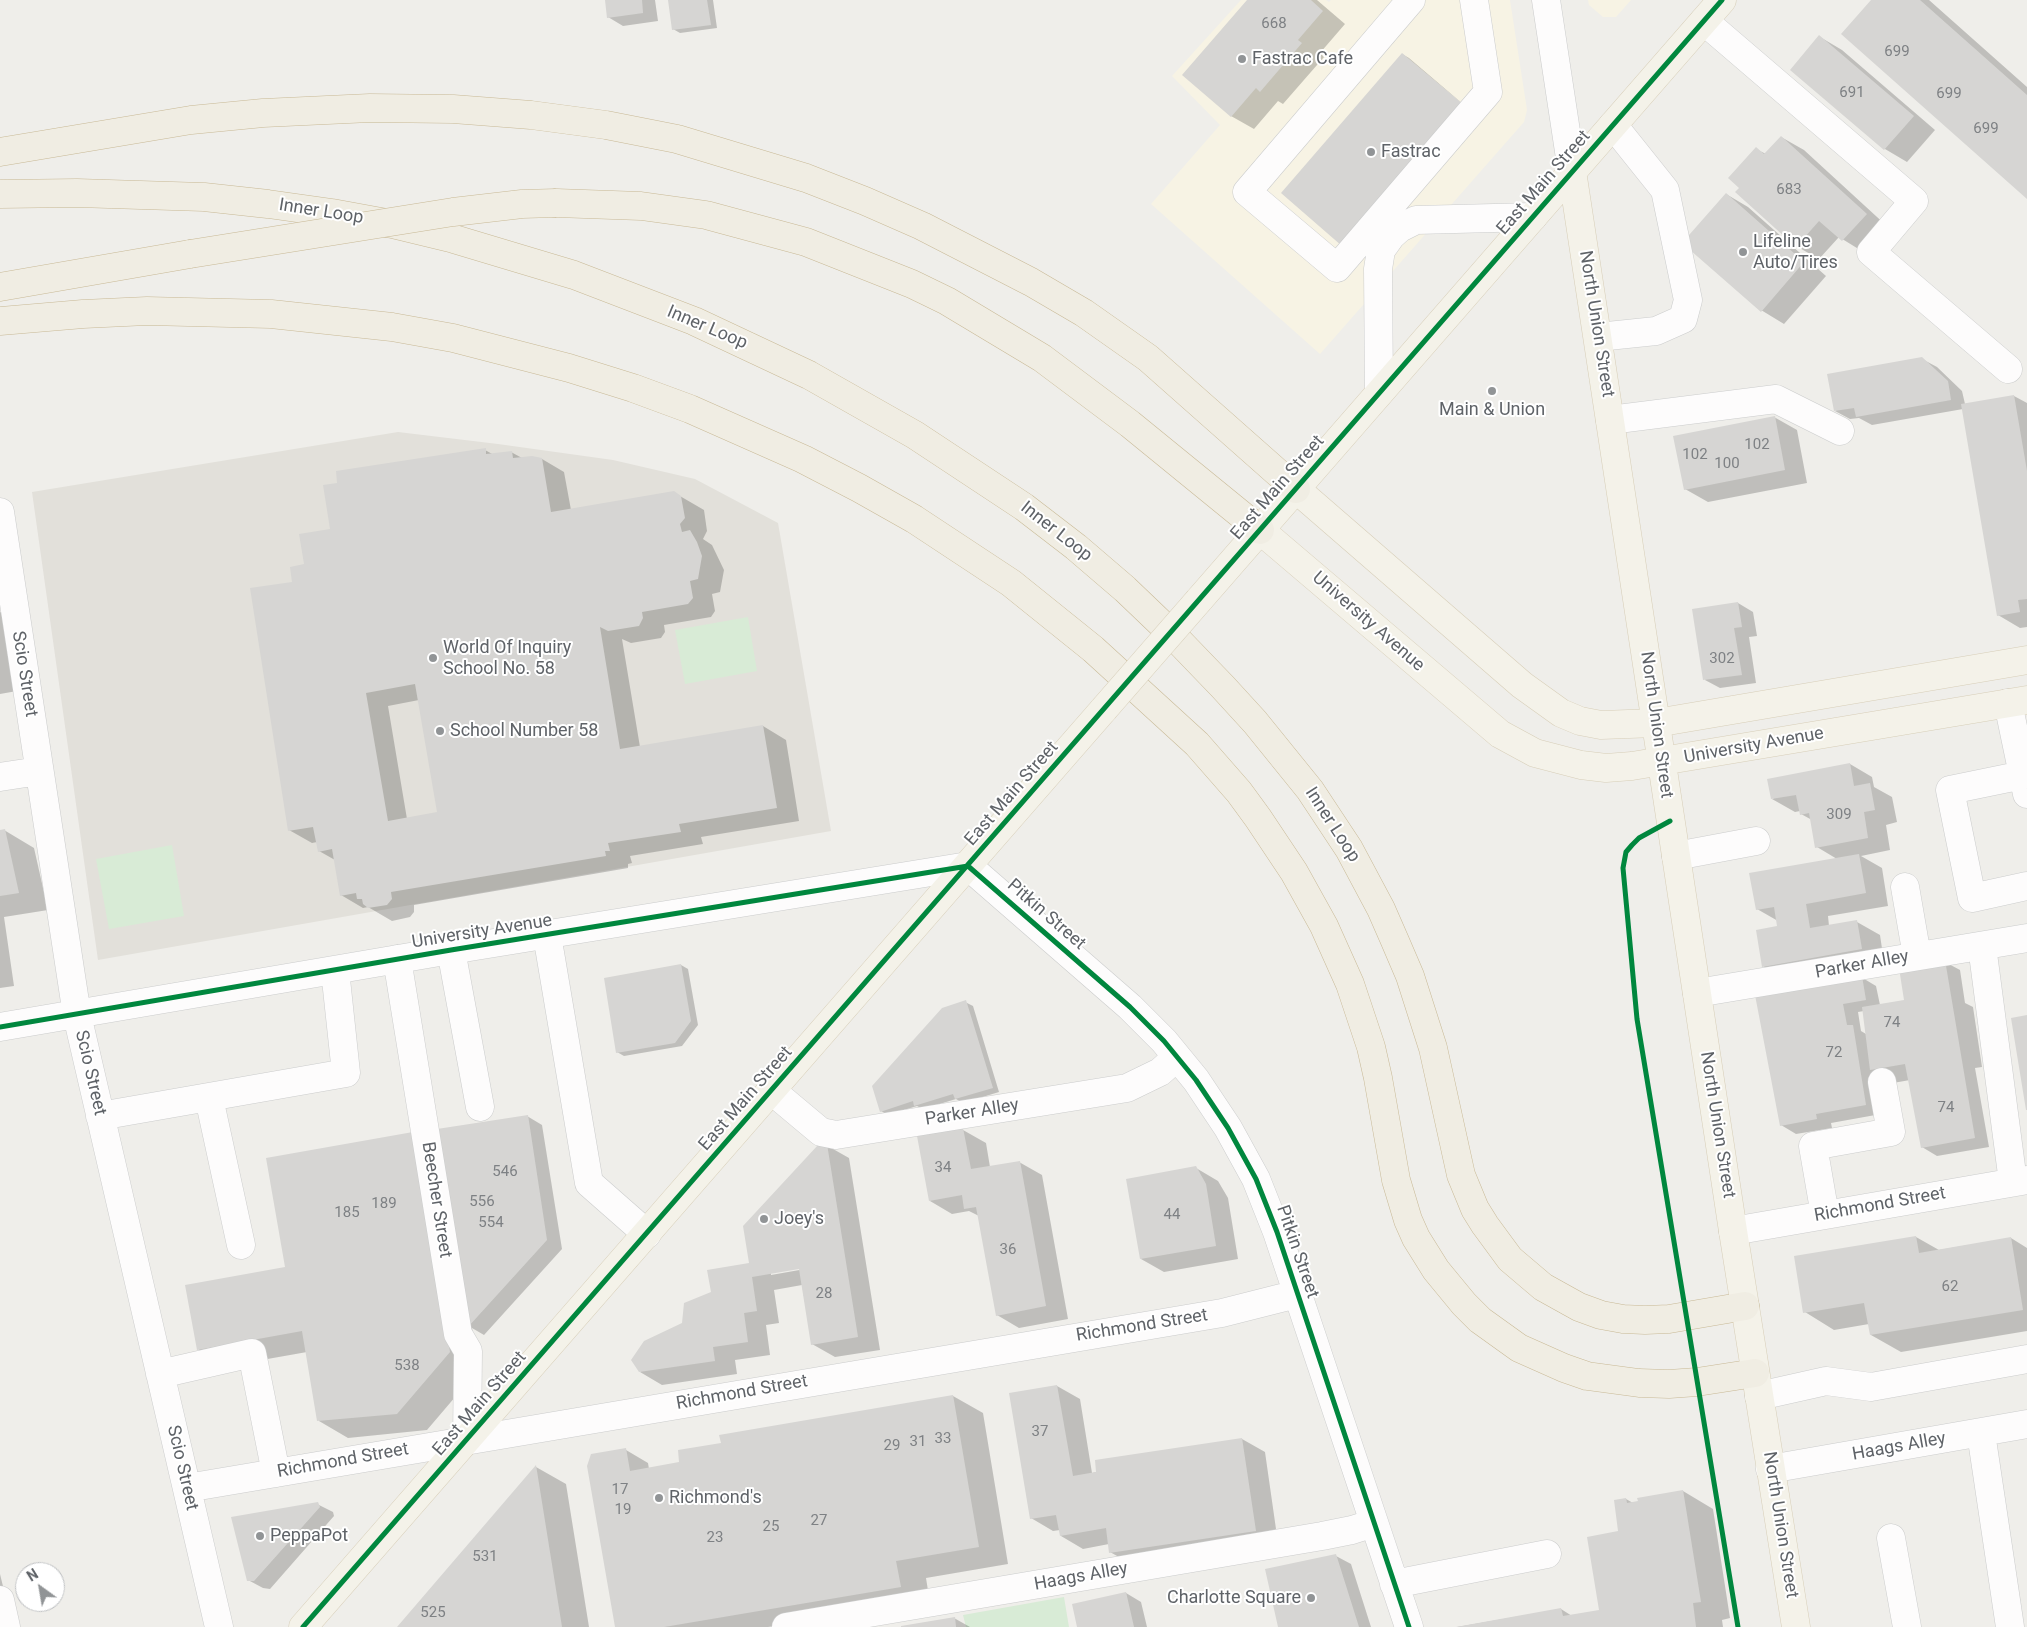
<!DOCTYPE html>
<style>
body{margin:0}
#map{position:relative;width:2027px;height:1627px;overflow:hidden;background:#efeeea;font-family:Roboto,sans-serif}
canvas{display:block}
.north{position:absolute;left:15px;top:1562px;width:50px;height:50px;box-sizing:border-box;background:#fff;border:1px solid #bfc1c3;border-radius:50%;rotate:328deg;font-size:14px;font-weight:700;line-height:20px;text-align:center;color:#5f6368}
.north::after{content:'';display:block;margin:auto;width:18px;height:22px;background:#919496;clip-path:polygon(50% 0,100% 100%,50% 72%,0 100%)}
</style>
<div id="map">
<canvas width="2027" height="1627"></canvas>
<div class="north">N</div>
</div>
<script>
const c = document.querySelector('canvas').getContext('2d');
c.lineJoin = 'round';
function paint(path, color) {
  c.fillStyle = color;
  c.fill(path, 'evenodd');
}
function shape(rows) {
  const path = new Path2D();
  for (const r of rows) {
    path.moveTo(r[0], r[1]);
    for (let i = 2; i < r.length; i += 2) path.lineTo(r[i], r[i + 1]);
  }
  return path;
}
function stroke(path, color, width, dash) {
  c.strokeStyle = color;
  c.lineWidth = width;
  c.lineCap = dash ? 'butt' : 'round';
  c.setLineDash(dash || []);
  c.stroke(path);
}
function write(font, color, halo, rows, align = 'center') {
  c.font = font + ' Roboto,sans-serif';
  c.lineWidth = 4;
  c.setLineDash([]);
  c.textBaseline = 'middle';
  c.strokeStyle = halo;
  c.fillStyle = color;
  for (const [text, x, y, turn = 0] of rows) {
    c.save();
    c.translate(x, y);
    c.rotate((+turn || 0) * Math.PI / 180);
    c.textAlign = isNaN(turn) ? turn : align;
    if (halo) c.strokeText(text, 0, 0);
    c.fillText(text, 0, 0);
    c.restore();
  }
}
const commercial = shape([
 [1241,0,1326,0,1329,2,1331,0,1510,0,1527,110,1524,122,1320,354,1151,204,1220,125,1172,76],
 [1588,0,1631,0,1616,17,1603,17,1589,5]
]);
const education = shape([
 [398,432,498,444,613,460,695,479,778,523,831,831,98,960,32,492]
]);
const green = shape([
 [748,617,757,671,685,684,675,630],
 [172,845,184,916,109,929,96,859],
 [1064,1597,1069,1627,966,1627,963,1615]
]);
const shadow = shape([
 [606,0,655,0,658,21,623,26,608,17],
 [669,0,713,0,717,28,680,33,673,29],
 [1249,0,1317,0,1345,24,1320,53,1324,57,1283,104,1278,101,1254,129,1231,116],
 [1873,0,1929,0,2027,87,2027,197],
 [1820,37,1842,50,1935,130,1907,162,1885,149],
 [1402,54,1409,58,1470,110],
 [1781,137,1804,150,1889,228,1865,253,1839,237,1819,259,1796,246,1756,149,1766,154],
 [1726,194,1748,207,1826,276,1784,324,1761,310],
 [1922,359,1937,367,1962,391,1965,404,2014,396,2027,403,2027,627,2020,628,1998,615,1963,409,1872,425,1859,418,1850,419,1835,411],
 [1774,417,1797,430,1807,483,1708,502,1685,489],
 [485,450,494,455,511,452,522,458,542,459,564,472,571,510,673,492,704,510,707,531,703,539,712,545,724,570,720,592,712,594,715,611,711,617,664,625,665,632,661,638,631,643,622,639,640,747,763,726,786,740,799,821,701,837,703,844,630,856,632,863,628,864,628,868,414,905,414,912,410,917,392,921,368,907,363,908,341,895,335,860,319,851,317,842,312,843,289,830,294,583,331,531],
 [419,700,439,813,407,819,388,706],
 [1738,603,1753,612,1757,636,1749,637,1756,683,1720,688,1705,680],
 [0,612,6,615,17,691,0,694],
 [1850,764,1872,777,1874,787,1892,797,1897,822,1886,825,1890,850,1861,856,1882,868,1888,906,1828,916,1829,926,1857,922,1880,935,1884,962,1786,979,1763,966,1779,927,1778,921,1757,909,1837,859,1817,847,1812,820,1801,814,1800,811,1795,812,1772,799],
 [4,830,34,848,48,910,4,917,14,986,0,988,0,831],
 [1945,962,1960,970,1965,1003,1973,1007,1982,1067,1975,1068,1989,1147,1937,1156,1922,1147,1910,1080,1893,1083,1881,1114,1831,1123,1832,1128,1796,1134,1781,1125,1757,996,1861,977,1876,986,1880,1005,1906,1001],
 [1864,1011,1866,1034,1861,1031,1858,1012],
 [681,965,688,969,698,1025,682,1046,624,1056,617,1052],
 [965,1002,973,1006,999,1092,963,1103,956,1099,923,1109,917,1106,888,1115,881,1111],
 [527,1116,542,1125,562,1249,484,1335,472,1328,479,1369,427,1430,348,1438,319,1421,307,1352,228,1366,198,1349,287,1268],
 [963,1130,986,1143,990,1167,1019,1162,1042,1175,1068,1319,1019,1328,997,1315,979,1216,969,1211,952,1214,930,1201],
 [826,1145,849,1158,880,1350,835,1357,812,1344,802,1285,774,1290,779,1323,766,1325,770,1355,735,1360,737,1374,662,1385,640,1372,712,1293,751,1264],
 [805,1267,805,1269,771,1275,771,1273],
 [1196,1168,1218,1181,1228,1198,1238,1259,1164,1272,1141,1259],
 [1916,1237,1939,1250,2011,1238,2027,1248,2027,1331,1901,1352,1871,1335,1869,1324,1834,1330,1805,1312],
 [1057,1386,1080,1399,1092,1473,1242,1439,1265,1452,1278,1543,1133,1565,1110,1552,1109,1544,1083,1549,1061,1536,1060,1530,1053,1531,1031,1518],
 [953,1396,983,1413,1008,1564,926,1578,930,1603,768,1627,616,1627,626,1450,648,1463,649,1469,680,1463,722,1444,721,1436],
 [536,1467,566,1484,589,1627,399,1627],
 [1683,1491,1713,1509,1730,1618,1722,1620,1723,1627,1457,1627,1561,1609,1572,1616,1601,1611,1626,1499,1633,1503],
 [317,1504,333,1512,334,1516,270,1589,263,1588,248,1580],
 [1336,1556,1351,1564,1371,1627,1279,1627],
 [0,1574,13,1627,0,1627],
 [1126,1593,1141,1602,1147,1627,1078,1627,1074,1605],
 [954,1618,970,1627,902,1627]
]);
const building = shape([
 [605,0,642,0,643,13,607,18],
 [668,0,707,0,711,25,672,30],
 [1247,0,1311,0,1323,11,1298,40,1302,43,1260,92,1256,88,1231,117,1182,75],
 [1871,0,1920,0,2027,95,2027,199,1841,34],
 [1819,35,1914,116,1884,150,1790,70],
 [1402,53,1464,105,1342,246,1281,193],
 [1781,136,1867,214,1842,241,1819,221,1796,247,1735,192,1739,188,1728,178,1756,147,1764,154],
 [1726,193,1804,262,1761,312,1682,243],
 [1922,357,1948,381,1951,400,1856,417,1854,408,1834,411,1827,374],
 [2014,395,2027,471,2027,599,2018,600,2020,612,1997,616,1961,404],
 [1775,416,1785,470,1684,490,1673,436],
 [486,448,486,454,512,451,513,458,532,456,542,458,551,512,674,491,681,496,685,518,680,524,682,532,690,530,697,542,702,556,698,579,690,581,693,598,688,604,642,612,643,618,639,626,608,631,600,627,620,749,763,725,777,808,679,824,681,832,608,843,610,851,605,851,606,856,391,892,392,899,387,905,368,908,363,904,362,899,357,899,356,893,340,896,332,849,318,852,313,827,288,831,250,588,292,582,290,567,304,564,299,534,330,529,323,485,337,483,336,471],
 [415,684,437,812,388,821,366,693],
 [1738,602,1742,627,1734,628,1742,675,1703,680,1692,609],
 [1850,763,1854,786,1870,783,1875,810,1864,812,1868,838,1815,848,1809,813,1800,815,1796,795,1771,799,1767,779],
 [5,829,19,893,0,896,0,830],
 [1859,854,1866,893,1806,904,1810,928,1857,920,1862,949,1762,967,1756,930,1777,926,1774,907,1756,910,1749,873],
 [1945,960,1975,1138,1921,1148,1905,1064,1870,1070,1862,1007,1904,1000,1899,968],
 [681,964,691,1021,675,1043,616,1053,604,978],
 [1862,976,1866,1000,1843,1004,1847,1025,1853,1025,1866,1105,1816,1114,1817,1119,1780,1126,1755,995],
 [966,1000,993,1088,955,1099,953,1094,914,1106,913,1101,880,1112,872,1086,942,1008],
 [2027,1015,2027,1110,2026,1110,2011,1018],
 [528,1115,547,1240,468,1327,437,1129],
 [963,1128,971,1169,1020,1161,1046,1306,996,1316,976,1207,964,1209,962,1195,929,1201,917,1136],
 [413,1132,450,1352,397,1414,317,1421,302,1331,197,1350,185,1285,285,1267,266,1158],
 [827,1144,858,1337,811,1345,799,1269,752,1277,757,1311,744,1313,748,1342,713,1347,715,1361,639,1372,631,1360,644,1341,682,1323,684,1303,711,1292,707,1270,749,1263,743,1226,818,1145],
 [1196,1166,1206,1184,1216,1246,1140,1259,1126,1179],
 [1916,1236,1919,1253,2011,1237,2023,1310,1870,1335,1864,1303,1803,1313,1794,1256],
 [1057,1385,1073,1476,1096,1472,1095,1460,1242,1438,1256,1531,1109,1553,1106,1528,1060,1536,1056,1515,1030,1519,1009,1393],
 [953,1395,979,1547,896,1561,901,1587,664,1627,615,1627,587,1466,591,1454,626,1448,630,1471,679,1462,678,1450,721,1443,719,1435],
 [536,1465,562,1627,397,1627],
 [1683,1490,1701,1602,1693,1603,1696,1627,1456,1627,1561,1608,1563,1616,1599,1610,1587,1537,1618,1531,1614,1500,1626,1498,1627,1503,1638,1501,1637,1498],
 [318,1502,320,1507,254,1581,247,1581,231,1517],
 [1336,1554,1359,1627,1278,1627,1265,1569],
 [1126,1592,1134,1627,1077,1627,1072,1604],
 [955,1617,956,1627,901,1627,901,1626]
]);
const minor = shape([
 [1411,0,1247,192,1337,268,1488,92,1474,0],
 [1546,0,1572,171],
 [1704,21,1914,201,1871,252,2008,369],
 [1598,337,1656,331,1683,319,1688,300,1665,190,1613,125],
 [1379,393,1378,269,1381,250,1391,236,1400,228,1416,220,1533,217],
 [1610,420,1776,399,1840,431],
 [0,512,77,1015,219,1627],
 [2008,703,2027,794],
 [2023,775,1950,790,1972,898,2027,886],
 [0,777,39,771],
 [1676,856,1756,841],
 [1905,887,1917,956],
 [547,935,589,1183,647,1234],
 [1982,946,2013,1182],
 [451,950,480,1107],
 [397,959,458,1334,468,1351,467,1440],
 [1697,993,2027,938],
 [0,1027,451,950,968,866,1130,1007,1164,1041,1196,1080,1228,1128,1256,1179,1277,1232,1409,1627],
 [772,1091,821,1132,836,1135,1127,1088,1160,1072,1177,1057],
 [209,1098,241,1245],
 [100,1116,346,1073,335,970],
 [1825,1215,1813,1146,1891,1132,1882,1082],
 [1733,1231,2027,1180],
 [160,1374,252,1353,276,1473],
 [1759,1396,1826,1381,1871,1387,2027,1359],
 [1981,1433,2010,1627],
 [1770,1469,2027,1424],
 [187,1488,1222,1313,1297,1294],
 [1891,1538,1907,1627],
 [1394,1584,1547,1554],
 [0,1600,6,1627],
 [786,1627,1322,1536,1352,1530,1374,1523]
]);
const major = shape([
 [1572,171,1733,1231,1796,1627],
 [1296,489,1522,685,1561,713,1580,721,1601,725,1656,723,2027,660],
 [1260,530,1500,734,1535,753,1581,765,1606,768,1632,766,2027,700],
 [1199,600,1722,0],
 [303,1627,1104,709]
]);
const highway = shape([
 [0,152,191,120,263,113,370,108,453,109,531,115,606,125,677,139,806,178,865,201,922,226,1031,282,1084,313,1148,358,1296,489],
 [0,194,77,193,204,197,268,204,332,213,392,224,454,239,574,275,694,321,809,375,915,435,1024,507,1076,547,1125,589,1171,633,1223,687,1255,722,1310,790,1349,849,1381,909,1395,941,1410,976,1433,1048,1461,1175,1475,1209,1485,1225,1510,1259,1543,1287,1579,1307,1601,1315,1623,1319,1645,1320,1669,1319,1745,1306],
 [556,203,641,206,706,215,806,242,912,284,947,301,1042,358,1130,424,1260,530],
 [0,287,190,254],
 [0,321,83,314,147,311,271,314,392,327,453,338,569,368,633,388,690,409,803,459,859,488,914,519,1011,583,1093,649,1197,744,1239,792,1258,818,1294,872,1324,926,1350,984,1371,1047,1378,1078,1396,1180,1408,1220,1416,1238,1436,1270,1464,1304,1480,1320,1519,1348,1564,1368,1587,1376,1639,1383,1669,1384,1697,1382,1755,1373]
]);
const majorBridge = shape([
 [1104,709,1199,600]
]);
const highwayBridge = shape([
 [190,254,453,212,522,204,556,203]
]);
const cycleway = shape([
 [1670,821,1639,838,1632,845,1626,852,1623,868,1637,1019,1738,1627],
 [968,866,1130,1007,1164,1041,1196,1080,1228,1128,1256,1179,1277,1232,1409,1627],
 [0,1027,451,950,968,866],
 [303,1627,1722,0]
]);
const markers = [
 [1242,59,5,"#919496"],
 [1371,152,5,"#919496"],
 [1743,252,5,"#919496"],
 [1492,391,5,"#919496"],
 [433,658,5,"#919496"],
 [440,731,5,"#919496"],
 [764,1219,5,"#919496"],
 [659,1498,5,"#919496"],
 [260,1536,5,"#919496"],
 [1311,1598,5,"#919496"]
];
const numberNames = [
 ["668",1274,24],
 ["699",1897,52],
 ["691",1852,93],
 ["699",1949,94],
 ["699",1986,129],
 ["683",1789,190],
 ["102",1757,445],
 ["102",1695,455],
 ["100",1727,464],
 ["302",1722,659],
 ["309",1839,815],
 ["74",1892,1023],
 ["72",1834,1053],
 ["74",1946,1108],
 ["34",943,1168],
 ["546",505,1172],
 ["556",482,1202],
 ["189",384,1204],
 ["185",347,1213],
 ["44",1172,1215],
 ["554",491,1223],
 ["36",1008,1250],
 ["62",1950,1287],
 ["28",824,1294],
 ["538",407,1366],
 ["37",1040,1432],
 ["33",943,1439],
 ["31",918,1442],
 ["29",892,1446],
 ["17",620,1490],
 ["19",623,1510],
 ["27",819,1521],
 ["25",771,1527],
 ["23",715,1538],
 ["531",485,1557],
 ["525",433,1613]
];
const poiNames = [
 ["Fastrac Cafe",1252,59],
 ["Fastrac",1381,152],
 ["Lifeline",1753,242],
 ["Auto/Tires",1753,263],
 ["Main & Union",1492,410,"center"],
 ["World Of Inquiry",443,648],
 ["School No. 58",443,669],
 ["School Number 58",450,731],
 ["Joey's",774,1219],
 ["Richmond's",669,1498],
 ["PeppaPot",270,1536],
 ["Charlotte Square",1301,1598,"right"]
];
const streetNames = [
 ["East Main Street",1544,183,-49],
 ["Inner Loop",321,212,9],
 ["North Union Street",1596,324,81],
 ["Inner Loop",707,328,23],
 ["East Main Street",1278,488,-49],
 ["Inner Loop",1056,532,38],
 ["University Avenue",1368,622,41],
 ["Scio Street",24,674,81],
 ["North Union Street",1656,725,82],
 ["University Avenue",1754,746,-10],
 ["East Main Street",1012,794,-49],
 ["Inner Loop",1332,825,57],
 ["Pitkin Street",1046,915,41],
 ["University Avenue",482,932,-9],
 ["Parker Alley",1862,965,-10],
 ["Scio Street",90,1073,77],
 ["East Main Street",746,1099,-49],
 ["Parker Alley",972,1113,-9],
 ["North Union Street",1717,1125,81],
 ["Beecher Street",436,1200,81],
 ["Richmond Street",1880,1205,-10],
 ["Pitkin Street",1297,1252,71],
 ["Richmond Street",1142,1326,-9],
 ["Richmond Street",742,1393,-10],
 ["East Main Street",480,1404,-49],
 ["Haags Alley",1899,1447,-10],
 ["Richmond Street",343,1461,-10],
 ["Scio Street",182,1468,77],
 ["North Union Street",1780,1525,81],
 ["Haags Alley",1081,1577,-10]
];
paint(commercial, '#f7f3e4');
paint(education, '#e2e0da');
paint(green, '#d8ebd6');
paint(shadow, '#0003');
paint(building, '#d6d5d3');
stroke(minor, '#cbcccc', 29);
stroke(major, '#d7ceb8', 29);
stroke(highway, '#c8b996', 29);
stroke(minor, '#fdfcfc', 28);
stroke(major, '#f4f2e9', 28);
stroke(highway, '#f0ede3', 28);
stroke(majorBridge, '#d7ceb8', 29, []);
stroke(highwayBridge, '#c8b996', 29, []);
stroke(majorBridge, '#f4f2e9', 28);
stroke(highwayBridge, '#f0ede3', 28);
stroke(cycleway, '#00873e', 5);
for (const [x, y, r, color] of markers) {
  const dot = new Path2D();
  dot.arc(x, y, r, 0, 2 * Math.PI);
  c.fillStyle = color;
  c.fill(dot);
  stroke(dot, '#fff', 2);
}
write('15px', '#7e8184', null, numberNames);
write('18px', '#5f6368', '#fff', poiNames, 'left');
write('18px', '#5f6368', '#fff', streetNames);
</script>
